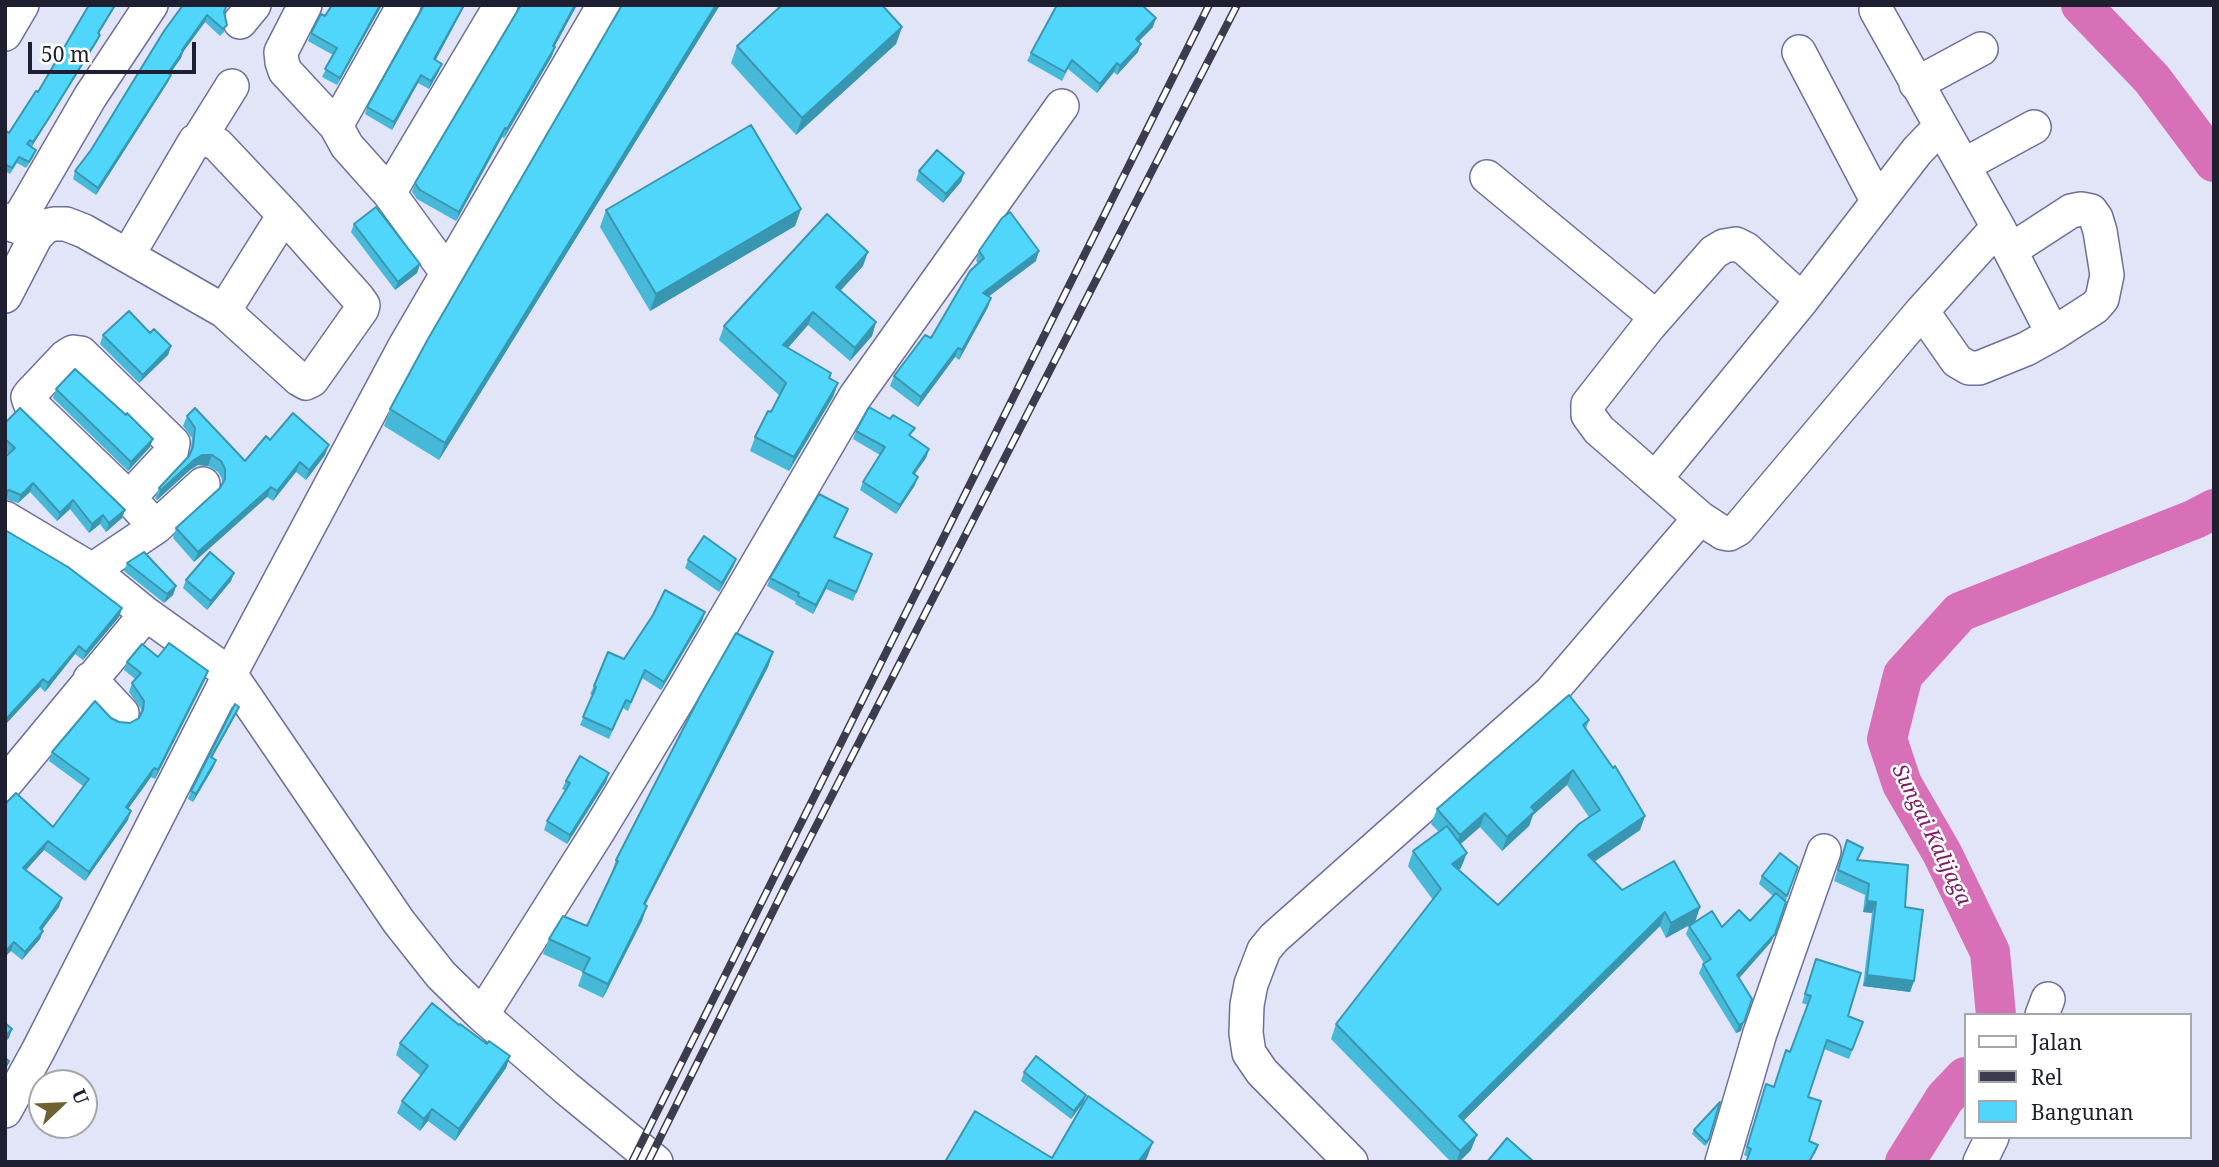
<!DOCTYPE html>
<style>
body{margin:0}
#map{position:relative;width:2219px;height:1167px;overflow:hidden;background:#e2e5f8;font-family:"Noto Serif",serif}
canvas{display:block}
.frame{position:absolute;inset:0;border:7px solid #1e2031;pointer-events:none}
.legend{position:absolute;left:1964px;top:1013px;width:228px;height:126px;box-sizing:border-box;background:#fff;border:2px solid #a5a6ad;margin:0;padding:9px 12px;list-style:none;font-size:21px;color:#1e2031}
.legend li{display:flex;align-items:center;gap:14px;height:35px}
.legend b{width:35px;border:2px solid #a5a6ad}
.north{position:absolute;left:28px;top:1069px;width:70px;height:70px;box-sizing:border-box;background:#fff;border:2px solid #a5a6ad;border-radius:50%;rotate:67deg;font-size:19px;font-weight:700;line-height:28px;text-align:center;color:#1e2031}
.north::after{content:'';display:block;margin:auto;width:24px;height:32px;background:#6c6330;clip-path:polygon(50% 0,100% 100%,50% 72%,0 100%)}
.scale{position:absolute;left:28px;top:42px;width:168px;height:32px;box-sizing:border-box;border:4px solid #1e2031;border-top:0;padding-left:9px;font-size:21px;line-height:24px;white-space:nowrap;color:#1e2031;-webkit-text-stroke:5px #fff;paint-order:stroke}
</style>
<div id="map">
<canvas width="2219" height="1167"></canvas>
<div class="frame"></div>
<ul class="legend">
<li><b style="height:9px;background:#fff"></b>Jalan</li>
<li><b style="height:9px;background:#3b3d4e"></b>Rel</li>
<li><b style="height:19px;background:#51d6fb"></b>Bangunan</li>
</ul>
<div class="north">U</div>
<div class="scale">50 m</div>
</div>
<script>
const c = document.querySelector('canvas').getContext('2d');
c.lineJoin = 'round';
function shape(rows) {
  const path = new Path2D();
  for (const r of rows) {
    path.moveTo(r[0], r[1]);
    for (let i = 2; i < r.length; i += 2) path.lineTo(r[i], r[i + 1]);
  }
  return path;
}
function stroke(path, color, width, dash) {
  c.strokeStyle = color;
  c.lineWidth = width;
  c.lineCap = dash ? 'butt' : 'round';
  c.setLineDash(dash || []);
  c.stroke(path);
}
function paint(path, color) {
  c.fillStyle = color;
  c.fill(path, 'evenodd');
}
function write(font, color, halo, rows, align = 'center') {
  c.font = font + ' "Noto Serif",serif';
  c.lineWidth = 5;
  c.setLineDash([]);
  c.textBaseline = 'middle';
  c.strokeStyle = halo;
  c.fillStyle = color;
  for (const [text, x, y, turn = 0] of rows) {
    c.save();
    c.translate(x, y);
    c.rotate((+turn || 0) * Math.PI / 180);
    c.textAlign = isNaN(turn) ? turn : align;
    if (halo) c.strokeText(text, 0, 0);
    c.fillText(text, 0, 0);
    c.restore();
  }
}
const river = shape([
 [2081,5,2152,79,2214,162],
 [1996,1015,1990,952,1942,853,1902,784,1887,739,1903,675,1960,612,2195,519,2214,509],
 [1905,1162,1945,1098,1965,1077]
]);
const minor = shape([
 [305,5,281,52,282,62,285,71,336,126],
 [404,5,336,126,347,146,389,193,501,5],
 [1876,10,1941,126],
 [240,22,254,5],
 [5,34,22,5],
 [1799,52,1878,202],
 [1916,84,1981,49],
 [199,139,232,86],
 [1964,165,2034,127],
 [1487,177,1656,317],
 [389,193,448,274],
 [5,220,36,236,46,226,54,224,66,224,84,231,224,311,299,379,306,383,312,380,362,309,363,305,358,298,284,215,218,145,206,138,195,141,128,255],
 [15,226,90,97,151,5],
 [2011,250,2071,211,2081,209,2091,211,2096,218,2100,231,2107,275,2102,299,2095,307,2053,334],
 [5,296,36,236],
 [1802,300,1746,249,1736,244,1724,246,1714,252,1649,326,1588,404,1588,415,1599,430,1700,518,1723,533,1729,534,1738,529,1922,311,1998,227,2053,334,2026,349,1979,368,1969,368,1957,361,1922,311],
 [224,311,284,215],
 [1655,479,1802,300,1917,151,1941,126,1998,227],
 [129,498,171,453,173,443,81,353,73,352,65,357,31,393,28,397,30,403,129,498,156,527],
 [5,518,92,570,146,614,230,674,399,922,441,975,482,1015,566,1088,656,1162],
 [92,570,156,527,203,484],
 [90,679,122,713],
 [5,784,146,614],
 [482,1015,599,830,685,688,855,397,1062,106],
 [2042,1015,2048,999],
 [5,1111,38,1051,230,674,405,346,604,5],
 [1351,1162,1262,1072,1249,1053,1246,1033,1247,1005,1251,984,1264,950,1274,938,1551,692,1700,518],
 [1722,1162,1760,1033,1824,851],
 [1980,1162,1992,1137]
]);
const rail = shape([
 [632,1162,1209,5],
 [648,1162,786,885,1237,5]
]);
const wall = shape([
 [89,5,116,5,99,33,100,35,98,40,31,147,34,156,26,168,17,163,10,174,5,171,5,130,9,133,38,92],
 [183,5,224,13,224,32,220,36,205,22,183,52,181,58,170,74,171,75,168,82,96,195,73,179,75,171,91,150],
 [332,5,382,5,337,85,322,77,333,55,308,41,311,33,325,16],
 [423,5,465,5,435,60,439,71,429,89,418,83,392,130,365,114,367,107,422,10],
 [577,5,554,47,552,56,504,138,502,137,456,221,417,199,412,192,415,183],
 [622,5,720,5,439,460,384,426,390,409],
 [1147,9,1153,27,1139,41,1138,52,1117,75,1114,72,1097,93,1068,69,1062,81,1027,61,1031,53],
 [902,27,896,44,796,135,731,63,737,46],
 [919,171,964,173,961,182,943,203,916,180],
 [801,209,795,226,650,311,600,227,606,210],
 [354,224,420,264,417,273,395,290,351,232],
 [979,251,1036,261,989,296,988,307,959,360,955,357,918,407,890,386,894,376,931,338,978,263,976,261],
 [863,266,840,291,876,322,872,336,850,361,808,325,788,348,831,373,829,378,838,383,833,397,789,471,750,451,755,437,780,396,719,340,724,326],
 [150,333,171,346,168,355,139,383,100,344,103,335],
 [56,389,150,447,128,471,53,398],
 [187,416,245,461,270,440,325,455,306,480,296,472,273,501,267,497,194,562,173,538,176,528,220,488,222,485,222,479,218,472,208,466,198,465,190,470,157,500,155,498,159,488,190,454,192,438,183,426],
 [5,423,125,510,122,518,106,532,100,524,89,533,70,509,57,521,30,492,18,503,5,499,5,457,9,454,5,451],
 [856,431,911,437,929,449,926,458,915,474,915,485,896,514,860,490,863,482,880,455,853,439],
 [848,509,835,537,872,554,853,601,826,589,813,614,795,604,796,602,767,586,770,578],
 [5,530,122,608,119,617,83,660,75,654,45,692,40,687,5,725],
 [736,559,733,567,719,592,685,568,688,560],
 [127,563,176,586,173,595,164,603,124,571],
 [234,573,231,581,207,610,183,588,186,580],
 [705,612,702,621,661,690,642,678,628,711,623,708,609,739,580,725,593,695,590,694,594,686,624,659],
 [773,652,768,667,645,905,642,921,603,998,578,986,583,972,543,954,549,939,587,926,611,875,616,860],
 [158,657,205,680,155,779,151,777,128,809,128,820,85,881,44,850,26,870,59,907,42,930,40,939,22,960,11,951,5,804,53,827,83,786,49,761,52,752,111,718,119,722,130,723,139,718,140,715,141,709,129,692,132,683,135,679,124,670,127,662],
 [235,716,212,757,216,760,213,768,193,802,188,799,191,791],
 [1589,720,1586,729,1645,816,1640,830,1594,862,1622,890,1700,907,1695,922,1666,938,1660,926,1463,1121,1471,1150,1459,1162,1451,1162,1331,1039,1336,1024,1433,900,1408,866,1413,851,1439,832,1431,824,1437,809],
 [1567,785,1589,817,1498,905,1458,870,1461,868,1460,844,1480,827,1502,851,1529,826,1533,815],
 [609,773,606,782,567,844,544,830,547,821,566,791,562,789,566,781],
 [1847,840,1858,860,1905,907,1914,981,1910,992,1863,986,1872,913,1863,912,1865,895,1834,881],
 [1798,867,1771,942,1739,978,1741,1031,1736,1033,1699,973,1703,964,1704,963,1686,934,1689,926,1722,927,1750,921,1773,896,1759,884,1762,876],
 [1813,968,1848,1016,1863,1022,1849,1059,1824,1049,1808,1097,1809,1141,1818,1145,1815,1154,1748,1157,1744,1155,1766,1084,1774,1087,1790,1052,1808,1005,1802,1003],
 [459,1025,487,1044,510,1056,506,1068,455,1141,428,1121,420,1131,397,1113,402,1101,421,1076,396,1055,400,1043],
 [1024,1072,1086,1095,1083,1103,1071,1119,1021,1081],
 [1694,1130,1709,1139,1708,1143,1705,1146,1692,1134]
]);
const shadedWall = shape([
 [115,5,116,5,96,38,98,33],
 [380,5,382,5,337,85,340,78],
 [464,5,465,5,432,67,434,59],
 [575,5,577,5,550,55,553,46],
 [716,5,720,5,439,460,445,443],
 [207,15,205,22,183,52,181,58,165,80,168,73,182,50],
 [1156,18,1153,27,1133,47,1136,39],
 [902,27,896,44,796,135,802,118],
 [100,35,98,40,31,148,33,142],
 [1141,44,1138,52,1117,75,1120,66],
 [555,47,552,56,504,138,507,129],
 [1117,63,1114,72,1097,93,1100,84],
 [442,64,439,71,429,89,431,81],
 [171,75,168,82,96,195,98,188],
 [421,75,418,83,392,130,394,122],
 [505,128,502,137,456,221,459,212],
 [964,173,961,182,943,203,946,194],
 [801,209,795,226,650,311,656,294],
 [1039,251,1036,261,980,303,983,293],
 [868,252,863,266,831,301,836,287],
 [420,264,417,273,395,290,398,282],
 [991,298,988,307,959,360,962,350],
 [813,312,808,325,778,359,783,345],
 [876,322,872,336,850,361,855,348],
 [171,346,168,355,139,383,143,375],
 [958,348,955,357,918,407,921,397],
 [838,383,833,397,789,471,794,457],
 [153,439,150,447,128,471,131,462],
 [329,445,325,455,306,480,309,470],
 [929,449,926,458,909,481,913,473],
 [202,455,212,455,208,466,198,465,190,470,157,500,161,490,194,460],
 [300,462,296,472,273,501,277,491],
 [918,477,915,485,896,514,900,505],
 [33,483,30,492,18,503,21,495],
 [271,487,267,497,194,562,198,552],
 [9,490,6,499,5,499,5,491],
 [73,500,70,509,57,521,60,513],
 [125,510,122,518,106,532,109,523],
 [103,515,100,524,89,533,92,524],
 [736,559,733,567,719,592,722,583],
 [234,573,231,581,207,610,211,601],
 [829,580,826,589,813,614,816,605],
 [176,586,173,595,164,603,167,594],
 [122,608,119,617,83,660,86,652],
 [705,612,702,621,661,690,664,682],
 [79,646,75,654,45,692,48,683],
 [773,652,768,667,638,919,644,904],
 [208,671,205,680,155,779,158,770],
 [43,679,40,687,5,725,5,720],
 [239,707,235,716,208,765,211,757],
 [216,760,213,768,193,802,196,794],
 [154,768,151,777,123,816,126,807],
 [1573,770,1567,785,1533,815,1529,826,1502,851,1507,837,1531,807],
 [609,773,606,782,567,844,570,835],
 [131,811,128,820,85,881,89,872],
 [1485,813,1480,827,1454,850,1460,835],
 [1645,816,1640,830,1582,870,1588,855],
 [48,841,44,850,20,877,23,868],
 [1467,853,1461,868,1446,879,1452,864],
 [62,898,59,907,37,936,40,928],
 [1867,901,1876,902,1872,913,1863,912],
 [647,906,642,921,603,998,608,984],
 [1700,907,1695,922,1666,938,1671,923],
 [1665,912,1660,926,1453,1131,1459,1116],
 [43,931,40,939,22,960,25,952],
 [1775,934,1771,942,1734,984,1737,975],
 [14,942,11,951,5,957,5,952],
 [1867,975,1914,981,1910,992,1863,986],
 [1744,1022,1741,1031,1736,1033,1739,1025],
 [12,1029,9,1038,5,1042,5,1037],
 [510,1056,506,1068,455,1141,459,1129],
 [1086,1095,1083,1103,1071,1119,1074,1111],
 [432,1109,428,1121,420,1131,424,1119],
 [1477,1135,1471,1150,1459,1162,1457,1162,1460,1151],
 [1153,1142,1147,1158,1145,1162,1138,1162]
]);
const building = shape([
 [89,5,115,5,98,33,100,35,47,121,33,142,30,140,27,144,36,150,29,162,19,157,12,168,5,164,5,130,9,133,36,91,38,92,89,5],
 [183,5,227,5,224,12,227,25,223,29,207,15,182,50,183,51,168,73,171,75,98,188,75,171,91,150,164,31,183,5],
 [332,5,380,5,340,78,325,69,337,48,311,33,321,14,325,16,332,5],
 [424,5,464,5,434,59,442,64,431,81,421,75,394,122,367,107,424,5],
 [521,5,575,5,553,46,555,47,507,129,505,128,459,212,420,190,415,183,521,5],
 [622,5,716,5,445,443,390,409,428,339,622,5],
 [782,5,882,5,902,27,802,118,737,46,782,5],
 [1057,5,1146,5,1144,7,1156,18,1136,39,1141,44,1120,66,1117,63,1100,84,1072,60,1065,72,1031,53,1057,5],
 [751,125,801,209,656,294,606,210,751,125],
 [937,150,964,173,946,194,919,171,937,150],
 [376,207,420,264,398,282,354,224,376,207],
 [1010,212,1039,251,983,293,991,298,962,350,958,348,921,397,894,376,925,335,931,338,970,271,984,258,979,251,1002,218,1010,212],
 [827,214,868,252,836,287,876,322,855,348,813,312,783,345,831,373,829,378,838,383,794,457,755,437,768,411,771,412,786,383,724,326,827,214],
 [129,311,150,333,154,329,171,346,143,375,103,335,129,311],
 [75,369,126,415,127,413,153,439,131,462,56,389,75,369],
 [869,407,890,419,893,415,915,428,909,435,929,449,913,473,918,477,900,505,863,482,885,447,856,431,869,407],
 [20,408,125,510,109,523,103,515,92,524,73,500,60,513,33,483,21,495,9,490,5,491,5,457,15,448,5,439,5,423,20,408],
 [195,408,245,461,266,436,270,440,293,413,329,445,309,470,300,462,277,491,271,487,198,552,176,528,220,488,225,479,225,469,221,461,212,455,202,455,194,460,161,490,159,488,189,456,193,447,195,428,187,416,195,408],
 [819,494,848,509,834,537,872,554,856,592,829,580,816,605,798,596,799,593,770,578,819,494],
 [5,530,68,567,122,608,86,652,79,646,48,683,43,679,5,720,5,530],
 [704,536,736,559,722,583,688,560,704,536],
 [144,552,176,586,167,594,127,563,144,552],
 [210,552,234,573,211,601,186,580,210,552],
 [665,590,705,612,664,682,645,670,631,702,626,700,612,730,583,717,596,687,594,686,608,652,624,659,653,615,665,590],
 [736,633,773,652,644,904,647,906,608,984,583,972,590,958,549,939,563,916,587,926,618,861,616,860,700,696,736,633],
 [169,643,208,671,158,770,154,768,126,807,131,811,89,872,48,841,23,868,62,898,40,928,43,931,25,952,14,942,5,952,5,804,16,793,53,827,89,779,52,752,95,701,111,718,119,722,130,723,139,718,143,710,144,701,132,683,141,673,127,662,142,644,158,657,169,643],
 [1569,695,1589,720,1583,725,1613,768,1615,766,1645,816,1588,855,1622,890,1674,861,1700,907,1671,923,1665,912,1459,1116,1477,1135,1460,1151,1336,1024,1441,889,1413,851,1447,826,1467,853,1452,864,1498,905,1579,824,1600,810,1573,770,1531,807,1535,811,1507,837,1485,813,1460,835,1437,809,1569,695],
 [235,704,239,707,211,757,216,760,196,794,191,791,235,704],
 [580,756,609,773,570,835,547,821,570,783,566,781,580,756],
 [1847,840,1863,848,1857,860,1908,865,1905,907,1923,910,1914,981,1867,975,1876,902,1867,901,1869,884,1838,870,1847,840],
 [1780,853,1798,867,1787,896,1762,876,1780,853],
 [1776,893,1786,902,1775,934,1737,975,1752,999,1744,1022,1739,1025,1703,964,1711,959,1689,926,1712,911,1722,927,1739,910,1750,921,1776,893],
 [1816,959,1861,973,1848,1016,1863,1022,1852,1050,1827,1040,1808,1097,1821,1101,1809,1141,1818,1145,1809,1162,1746,1162,1751,1149,1747,1147,1766,1084,1774,1087,1786,1050,1790,1052,1811,996,1805,994,1816,959],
 [432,1003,459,1025,460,1024,487,1044,489,1041,510,1056,459,1129,432,1109,424,1119,402,1101,428,1066,400,1043,432,1003],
 [5,1023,12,1029,5,1037,5,1023],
 [1036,1056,1086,1095,1074,1111,1024,1072,1036,1056],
 [5,1058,9,1061,5,1068,5,1058],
 [1088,1096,1153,1142,1138,1162,945,1162,975,1111,1052,1158,1088,1096],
 [1720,1102,1709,1139,1706,1142,1694,1130,1720,1102],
 [1507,1138,1534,1162,1487,1162,1507,1138]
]);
const waterNames = [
 ["Sungai Kalijaga",1931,835,64]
];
stroke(river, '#d870b8', 40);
stroke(minor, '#6c709a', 36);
stroke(minor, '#fff', 33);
stroke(rail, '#3b3d4e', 8);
stroke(rail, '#fff', 5, [16]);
paint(wall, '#46b8d8');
paint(shadedWall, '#3996b0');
paint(building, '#51d6fb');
stroke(building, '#3996b0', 2);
write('italic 21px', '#7c1f64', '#fff', waterNames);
</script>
